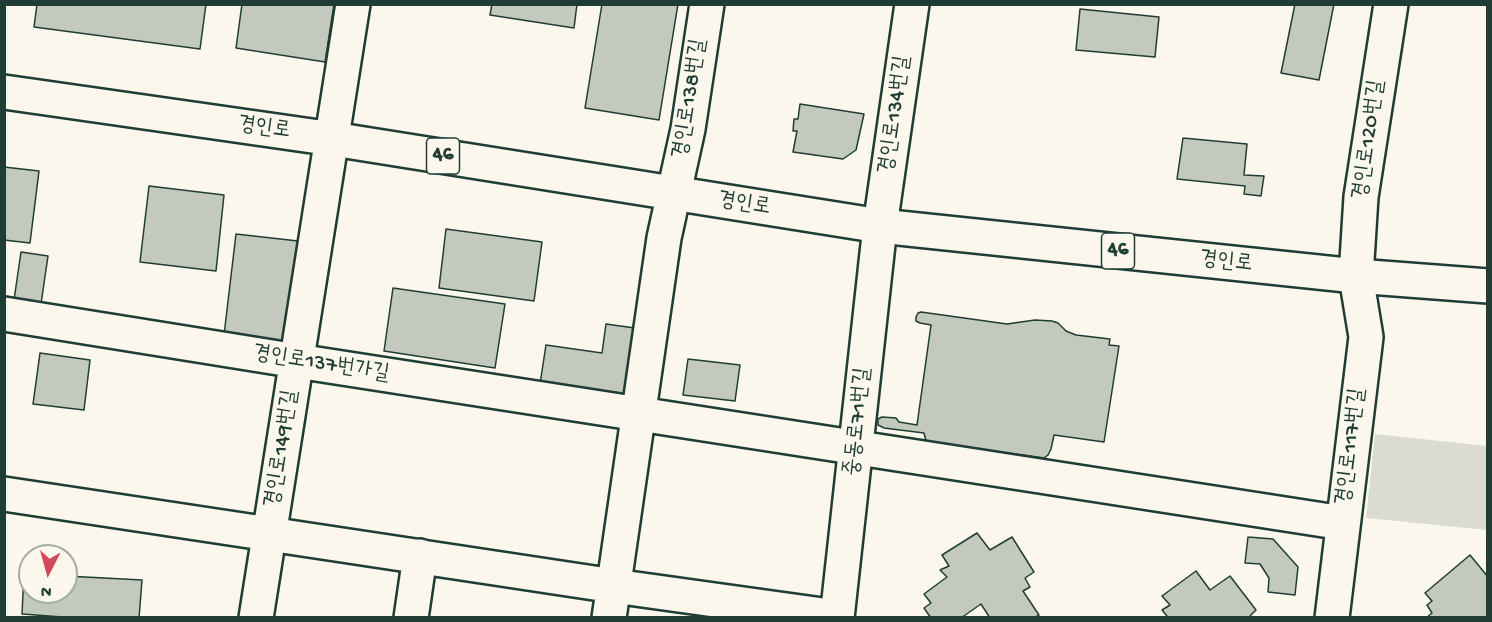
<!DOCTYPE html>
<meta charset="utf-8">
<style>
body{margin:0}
#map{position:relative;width:1492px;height:622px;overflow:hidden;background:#fbf7ec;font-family:"Gochi Hand",sans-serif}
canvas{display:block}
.frame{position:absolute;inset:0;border:6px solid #1f3d34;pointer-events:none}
.north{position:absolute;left:18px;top:544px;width:60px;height:60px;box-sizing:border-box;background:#fbf7ec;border:2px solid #a3ada2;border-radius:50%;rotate:186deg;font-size:16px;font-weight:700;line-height:24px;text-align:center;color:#1f3d34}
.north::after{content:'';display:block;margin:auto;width:21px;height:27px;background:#d1495b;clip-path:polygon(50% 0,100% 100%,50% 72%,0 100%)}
</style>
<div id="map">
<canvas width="1492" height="622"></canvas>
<div class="frame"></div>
<div class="north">N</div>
</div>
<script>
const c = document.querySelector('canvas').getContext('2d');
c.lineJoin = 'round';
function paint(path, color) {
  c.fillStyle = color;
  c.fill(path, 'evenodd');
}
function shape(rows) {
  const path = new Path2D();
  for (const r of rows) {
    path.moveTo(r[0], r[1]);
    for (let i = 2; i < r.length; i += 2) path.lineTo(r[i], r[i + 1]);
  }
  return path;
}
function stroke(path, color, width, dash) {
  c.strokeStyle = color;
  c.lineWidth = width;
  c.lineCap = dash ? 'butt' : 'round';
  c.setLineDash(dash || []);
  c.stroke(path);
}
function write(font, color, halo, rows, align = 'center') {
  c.font = font + ' "Gochi Hand","Poor Story",sans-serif';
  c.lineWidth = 5;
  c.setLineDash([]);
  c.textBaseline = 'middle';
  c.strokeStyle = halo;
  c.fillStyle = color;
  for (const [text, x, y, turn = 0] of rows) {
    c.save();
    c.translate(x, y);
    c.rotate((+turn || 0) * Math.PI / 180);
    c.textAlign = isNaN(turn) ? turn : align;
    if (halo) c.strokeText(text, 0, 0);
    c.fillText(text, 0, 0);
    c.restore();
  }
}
const green = shape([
 [1375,434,1487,446,1487,530,1366,518]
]);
const building = shape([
 [37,4,206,4,200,49,34,27,37,4],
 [242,4,334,4,325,62,236,48,242,4],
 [492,4,577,4,574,28,490,15,492,4],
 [602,4,678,4,659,120,585,108,602,4],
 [1295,4,1334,4,1319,80,1281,73,1295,4],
 [1080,9,1159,17,1155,57,1076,50,1080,9],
 [800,104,864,114,856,150,843,159,793,152,797,131,793,131,794,119,798,119,800,104],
 [1183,138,1247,144,1244,175,1264,176,1261,196,1244,194,1245,186,1177,179,1183,138],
 [4,167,39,171,30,243,4,240,4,167],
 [149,186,224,195,216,271,140,262,149,186],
 [446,229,542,242,534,301,439,288,446,229],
 [236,234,298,241,286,343,224,335,236,234],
 [21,252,48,256,41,304,14,300,21,252],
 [393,288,505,304,495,368,384,351,393,288],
 [921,312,1007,324,1035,320,1052,321,1058,323,1066,331,1076,335,1110,339,1109,345,1119,346,1104,442,1054,435,1051,449,1048,455,1044,458,929,442,926,441,924,433,884,428,878,425,878,419,882,417,896,418,899,422,917,425,931,325,920,323,916,321,916,317,918,313,921,312],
 [606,324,642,329,633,396,540,384,546,345,602,353,606,324],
 [40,353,90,360,84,410,33,404,40,353],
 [688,359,740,365,735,401,683,395,688,359],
 [977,533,990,550,1012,537,1034,572,1025,578,1030,587,1023,591,1039,615,1034,618,990,618,981,604,961,618,931,618,924,608,931,603,924,594,947,577,940,570,949,566,942,555,977,533],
 [1248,537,1273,539,1298,567,1295,595,1268,592,1269,578,1260,564,1245,563,1248,537],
 [1470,555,1488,577,1488,618,1426,618,1432,613,1427,605,1432,601,1425,593,1470,555],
 [1196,571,1210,590,1230,576,1256,610,1248,618,1166,618,1167,616,1162,610,1170,605,1162,596,1196,571],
 [24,573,30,574,30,592,66,592,66,576,142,580,139,618,76,618,22,614,24,573]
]);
const minor = shape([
 [4,314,297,361,1343,523],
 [4,494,614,586,837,617],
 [256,618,353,4],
 [411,618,420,556],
 [609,618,664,238,688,129,707,4],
 [837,618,880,226,912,4],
 [1332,618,1366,337,1356,276,1361,197,1391,4]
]);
const major = shape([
 [4,92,333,139,880,226,1356,276,1488,286]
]);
const shields = [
 [443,156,33],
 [1118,251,33]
];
const shieldNames = [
 ["46",443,156],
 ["46",1118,251]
];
const streetNames = [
 ["경인로138번길",691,99,-81],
 ["경인로134번길",896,115,-82],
 ["경인로",264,129,8],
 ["경인로120번길",1370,140,-82],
 ["경인로",744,205,9],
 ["경인로",1226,263,6],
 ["경인로137번가길",321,365,9],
 ["중동로71번길",859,422,-84],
 ["경인로117번길",1352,447,-83],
 ["경인로149번길",283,449,-81]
];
paint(green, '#dbdcd1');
paint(building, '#c4c9be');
stroke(building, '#1f3d34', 1.5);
stroke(minor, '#1f3d34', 38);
stroke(major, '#1f3d34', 38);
stroke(minor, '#fbf7ec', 33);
stroke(major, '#fbf7ec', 33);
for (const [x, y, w] of shields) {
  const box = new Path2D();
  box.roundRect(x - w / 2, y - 18, w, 36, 4.5);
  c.fillStyle = '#fbf7ec';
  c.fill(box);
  stroke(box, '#1f3d34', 1.5);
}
write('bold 21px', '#1f3d34', null, shieldNames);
write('22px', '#1f3d34', '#fbf7ec', streetNames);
</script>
